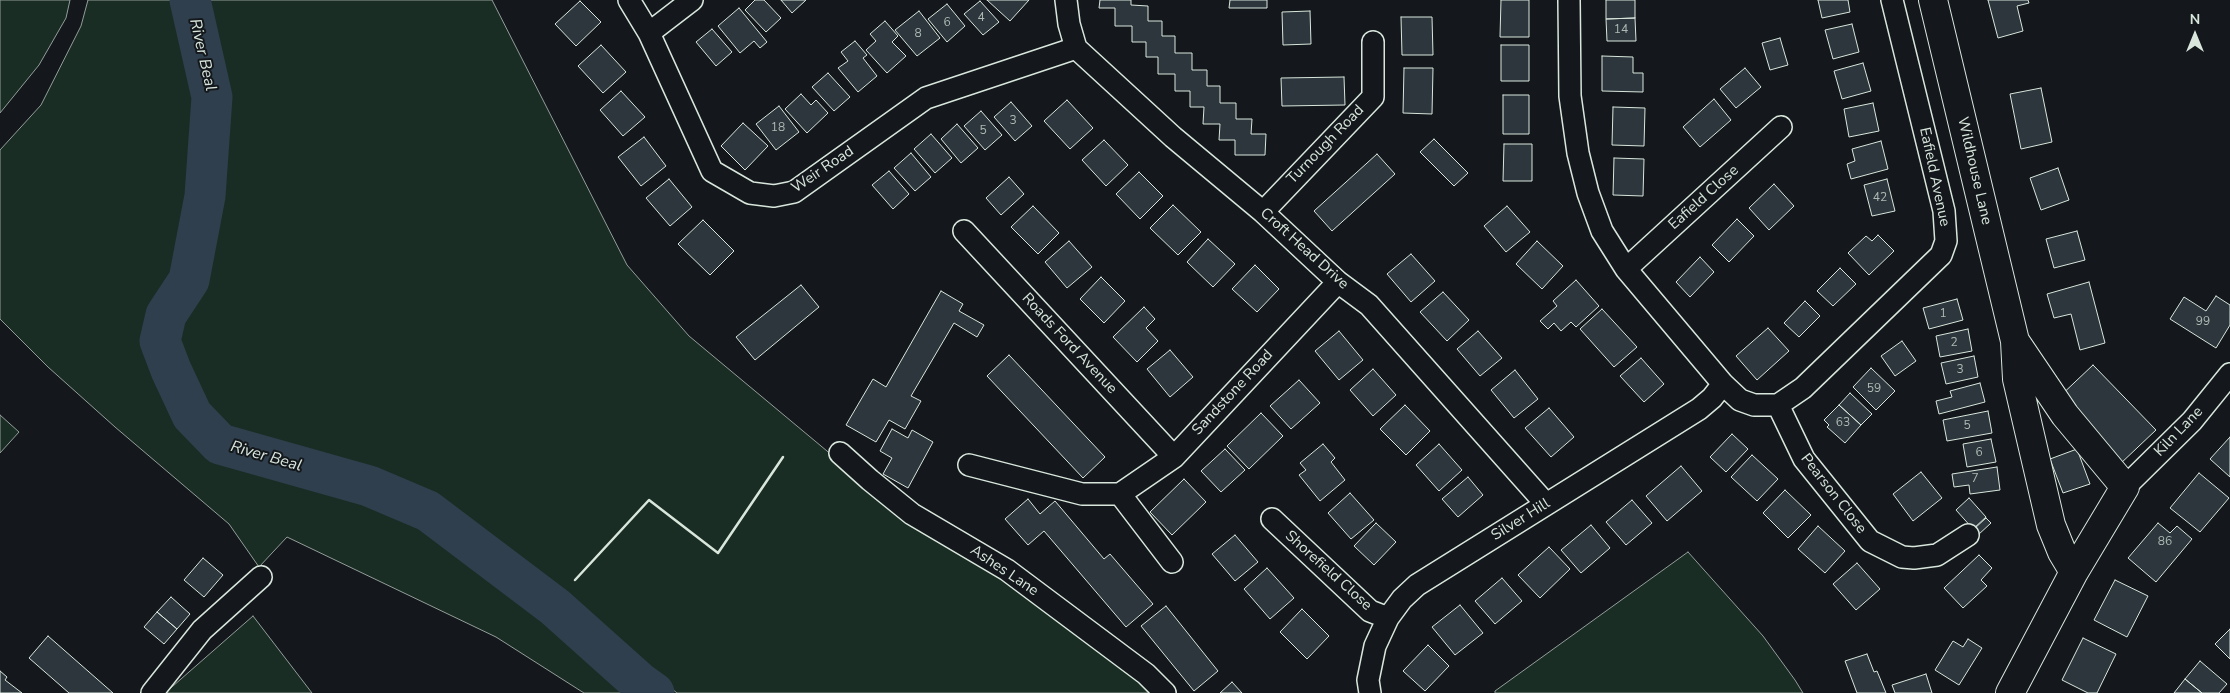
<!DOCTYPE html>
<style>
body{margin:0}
#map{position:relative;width:2230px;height:693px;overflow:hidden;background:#14181c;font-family:"Nunito Sans",sans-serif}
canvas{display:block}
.north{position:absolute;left:2170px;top:10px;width:50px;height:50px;-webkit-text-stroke:4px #14181c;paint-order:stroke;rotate:0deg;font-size:14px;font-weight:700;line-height:20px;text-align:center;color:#d8e6dc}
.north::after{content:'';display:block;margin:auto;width:18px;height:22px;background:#d8e6dc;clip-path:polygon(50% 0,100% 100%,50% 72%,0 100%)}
</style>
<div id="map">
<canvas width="2230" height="693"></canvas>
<div class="north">N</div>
</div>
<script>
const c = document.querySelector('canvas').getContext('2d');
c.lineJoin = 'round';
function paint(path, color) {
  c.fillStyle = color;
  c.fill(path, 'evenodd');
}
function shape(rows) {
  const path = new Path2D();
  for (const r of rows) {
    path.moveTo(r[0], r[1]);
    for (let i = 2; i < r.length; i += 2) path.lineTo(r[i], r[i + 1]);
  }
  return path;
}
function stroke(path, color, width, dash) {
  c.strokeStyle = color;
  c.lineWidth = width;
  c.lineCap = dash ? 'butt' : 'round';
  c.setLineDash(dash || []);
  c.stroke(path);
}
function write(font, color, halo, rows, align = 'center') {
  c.font = font + ' "Nunito Sans",sans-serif';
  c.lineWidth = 4;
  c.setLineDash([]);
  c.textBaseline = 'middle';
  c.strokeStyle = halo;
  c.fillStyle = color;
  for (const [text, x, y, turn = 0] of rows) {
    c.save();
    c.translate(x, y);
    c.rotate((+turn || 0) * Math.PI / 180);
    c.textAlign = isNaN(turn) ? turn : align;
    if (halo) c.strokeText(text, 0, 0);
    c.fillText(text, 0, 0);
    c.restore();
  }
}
const green = shape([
 [0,0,70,0,66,18,39,65,0,113,0,0],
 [88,0,182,0,205,96,195,214,178,280,153,309,144,337,157,380,198,438,220,452,370,497,419,521,552,619,636,693,584,693,496,637,287,537,259,567,229,524,115,427,48,367,0,319,0,150,41,105,81,26,88,0],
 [204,0,492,0,627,265,689,336,875,491,986,562,1158,693,677,693,607,636,498,542,412,488,239,436,206,417,185,380,176,350,178,323,199,287,203,269,226,139,229,97,211,36,204,0],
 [0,415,19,432,0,453,0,415],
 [1688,552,1763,636,1795,680,1803,693,1495,693,1495,691,1688,552],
 [253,616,312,693,165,693,253,616]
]);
const river = shape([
 [190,0,212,97,205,196,189,280,166,315,160,341,171,370,192,415,220,444,369,486,428,511,555,607,640,683,654,693]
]);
const building = shape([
 [755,0,764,0,781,18,766,32,745,10,755,0],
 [781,0,806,0,792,13,781,0],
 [987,0,1029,0,1010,21,987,0],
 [1100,0,1131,0,1131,5,1148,6,1148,21,1162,21,1162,36,1175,36,1175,53,1192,53,1192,70,1207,70,1207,86,1220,86,1220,103,1236,103,1236,119,1252,119,1251,134,1266,134,1265,155,1235,155,1235,140,1219,140,1220,124,1203,124,1204,107,1190,107,1190,91,1175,91,1175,74,1158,74,1158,57,1146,57,1146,42,1132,42,1132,26,1115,26,1115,8,1099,8,1100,0],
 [1230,0,1267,0,1267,8,1229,8,1230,0],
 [1501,0,1529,0,1529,37,1500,37,1501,0],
 [1606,0,1635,0,1635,18,1606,19,1606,0],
 [1818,0,1848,0,1850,12,1822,18,1818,0],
 [1988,0,2028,0,2029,3,2017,6,2023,31,1998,38,1988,0],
 [580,1,601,22,576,46,555,24,580,1],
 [980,1,999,22,983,35,964,14,980,1],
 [947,4,965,26,947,42,928,19,947,4],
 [739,8,767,42,760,48,754,41,740,53,718,26,739,8],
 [919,11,940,38,917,56,895,30,919,11],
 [1310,11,1311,44,1283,45,1282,12,1310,11],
 [1401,17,1432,17,1433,55,1402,55,1401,17],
 [1635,18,1636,41,1607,41,1606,19,1635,18],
 [885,21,898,36,892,42,906,56,887,73,866,50,876,41,870,34,885,21],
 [1852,24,1859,52,1833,59,1825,30,1852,24],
 [712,29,732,52,716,66,696,42,712,29],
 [1780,38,1788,65,1770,70,1762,43,1780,38],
 [855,41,867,55,863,58,877,76,858,92,838,68,848,61,841,52,855,41],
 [601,45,626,72,603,93,578,66,601,45],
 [1501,45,1529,45,1529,81,1501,81,1501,45],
 [1602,56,1633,57,1633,73,1643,73,1643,92,1602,91,1602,56],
 [1863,63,1871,91,1842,99,1834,71,1863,63],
 [1404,68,1433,68,1432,114,1403,113,1404,68],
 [1745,68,1761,87,1736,108,1720,89,1745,68],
 [828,73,850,97,834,111,812,87,828,73],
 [1344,77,1345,105,1282,106,1281,78,1344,77],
 [2041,88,2052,142,2021,149,2010,94,2041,88],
 [621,91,645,117,623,136,600,110,621,91],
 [801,94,811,105,816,100,828,113,807,133,785,109,801,94],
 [1503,95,1529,95,1529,134,1503,134,1503,95],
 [1714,99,1731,120,1700,147,1683,127,1714,99],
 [1067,100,1093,128,1070,149,1044,121,1067,100],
 [1011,102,1032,126,1015,141,994,117,1011,102],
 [1873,103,1879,131,1849,137,1844,109,1873,103],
 [779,106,799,132,776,150,756,124,779,106],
 [1613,107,1645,108,1644,146,1612,145,1613,107],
 [981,111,1002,135,985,150,964,126,981,111],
 [743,123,768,146,745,170,721,146,743,123],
 [957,124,978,148,961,163,941,139,957,124],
 [931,134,952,158,935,173,914,149,931,134],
 [644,137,666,166,641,186,618,157,644,137],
 [1434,139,1468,173,1454,186,1420,152,1434,139],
 [1104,140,1128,165,1106,186,1082,160,1104,140],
 [1881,141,1888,169,1851,179,1847,164,1855,161,1852,149,1881,141],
 [1504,144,1532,144,1532,181,1503,181,1504,144],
 [911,153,931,177,915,191,894,168,911,153],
 [1377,154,1395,174,1332,231,1314,211,1377,154],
 [1614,158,1644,159,1643,196,1613,195,1614,158],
 [2058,168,2069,200,2041,210,2030,178,2058,168],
 [889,171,909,194,893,209,872,185,889,171],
 [1139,172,1163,196,1140,219,1116,194,1139,172],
 [1009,177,1024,194,1001,215,986,198,1009,177],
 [669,179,692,207,670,226,646,198,669,179],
 [1887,179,1895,211,1872,216,1864,185,1887,179],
 [1774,184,1794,206,1769,230,1749,208,1774,184],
 [1173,205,1201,232,1178,255,1150,228,1173,205],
 [1033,206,1059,233,1038,254,1011,227,1033,206],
 [1507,206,1530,232,1506,252,1484,226,1507,206],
 [1737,219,1754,236,1729,262,1712,245,1737,219],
 [703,220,734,251,710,275,678,244,703,220],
 [2077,231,2085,260,2054,268,2046,239,2077,231],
 [1878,235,1894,251,1869,275,1848,253,1866,236,1872,241,1878,235],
 [1208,239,1235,264,1213,287,1187,262,1208,239],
 [1069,241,1092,267,1067,288,1045,262,1069,241],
 [1537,241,1563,266,1542,289,1516,264,1537,241],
 [1411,254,1435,281,1411,302,1387,274,1411,254],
 [1700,257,1714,272,1690,297,1676,282,1700,257],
 [1255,265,1279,289,1257,312,1232,289,1255,265],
 [1840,268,1856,284,1833,306,1817,291,1840,268],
 [1101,277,1125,301,1104,323,1080,299,1101,277],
 [1576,280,1599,306,1576,327,1571,322,1561,331,1554,323,1548,329,1540,321,1557,306,1553,301,1576,280],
 [2089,282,2105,343,2080,350,2071,314,2054,318,2047,294,2089,282],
 [801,285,819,307,755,360,736,337,801,285],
 [941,291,963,304,959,311,984,325,977,337,954,323,911,396,921,401,905,429,889,420,876,442,846,425,873,379,886,387,941,291],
 [1443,292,1469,320,1447,341,1420,312,1443,292],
 [2216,296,2230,305,2230,325,2216,348,2170,319,2184,297,2206,311,2216,296],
 [1957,299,1963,320,1929,329,1923,308,1957,299],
 [1805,301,1820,316,1799,337,1784,323,1805,301],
 [1144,307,1155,319,1146,328,1158,341,1137,362,1113,337,1144,307],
 [1602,309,1637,347,1614,367,1580,329,1602,309],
 [1768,328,1789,351,1757,380,1736,356,1768,328],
 [1968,329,1972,351,1940,357,1936,336,1968,329],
 [1339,331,1363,360,1339,380,1315,351,1339,331],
 [1478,331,1502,358,1480,376,1457,349,1478,331],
 [1902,341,1916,361,1895,376,1881,356,1902,341],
 [1170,350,1193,377,1170,397,1147,369,1170,350],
 [1009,355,1105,457,1083,478,987,376,1009,355],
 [1974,356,1978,377,1946,384,1941,363,1974,356],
 [1641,358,1664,384,1644,402,1620,376,1641,358],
 [2093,365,2156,430,2119,465,2056,400,2093,365],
 [1871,368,1895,391,1876,410,1853,387,1871,368],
 [1373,369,1396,395,1373,416,1350,390,1373,369],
 [1515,370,1538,399,1514,418,1491,390,1515,370],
 [1299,380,1320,403,1291,429,1270,406,1299,380],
 [1980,383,1985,402,1939,414,1936,401,1952,397,1950,391,1980,383],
 [1850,393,1872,414,1861,425,1839,405,1850,393],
 [1405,405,1430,431,1406,455,1380,429,1405,405],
 [1839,405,1861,425,1845,443,1827,427,1829,425,1824,420,1839,405],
 [1549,408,1574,437,1551,457,1525,428,1549,408],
 [1988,411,1992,433,1947,441,1943,420,1988,411],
 [1261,413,1283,436,1249,469,1227,446,1261,413],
 [892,429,908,438,912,430,933,442,908,488,883,474,892,458,880,451,892,429],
 [1732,434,1748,449,1726,472,1710,457,1732,434],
 [2230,437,2230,477,2210,459,2230,437],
 [1991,439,1996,462,1967,467,1963,444,1991,439],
 [1323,444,1335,458,1331,462,1345,480,1320,501,1299,475,1306,470,1300,463,1323,444],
 [1439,444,1462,470,1439,491,1416,465,1439,444],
 [1225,449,1245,470,1221,492,1201,471,1225,449],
 [2077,449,2090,484,2063,493,2050,459,2077,449],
 [1752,455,1778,479,1757,501,1731,477,1752,455],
 [1681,466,1702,491,1667,521,1646,496,1681,466],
 [1997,467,2000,490,1970,494,1969,485,1954,487,1952,474,1997,467],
 [1921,472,1942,498,1913,521,1893,494,1921,472],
 [2199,473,2229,498,2200,532,2170,508,2199,473],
 [1468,477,1483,495,1458,517,1442,499,1468,477],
 [1184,479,1206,502,1172,535,1150,512,1184,479],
 [1785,490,1811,515,1788,538,1763,513,1785,490],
 [1350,493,1374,520,1351,539,1328,513,1350,493],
 [1969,498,1986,517,1973,529,1956,510,1969,498],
 [1028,499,1040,514,1055,501,1104,559,1110,554,1153,604,1126,627,1044,531,1028,545,1005,519,1028,499],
 [1632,500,1652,523,1626,545,1606,522,1632,500],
 [1986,518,1991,523,1978,535,1974,529,1986,518],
 [1376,523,1396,542,1374,565,1354,546,1376,523],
 [2158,523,2170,533,2177,526,2192,539,2156,582,2128,558,2158,523],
 [1591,525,1610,548,1581,573,1561,550,1591,525],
 [1818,526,1845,551,1825,573,1798,549,1818,526],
 [1235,535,1258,562,1235,581,1212,554,1235,535],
 [1549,547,1570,569,1540,598,1518,575,1549,547],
 [1979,555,1992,568,1981,580,1987,586,1963,608,1944,588,1979,555],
 [203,558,223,575,204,597,184,580,203,558],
 [1857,563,1880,589,1856,610,1833,584,1857,563],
 [1267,568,1294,598,1270,619,1244,589,1267,568],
 [1502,578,1522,601,1495,624,1475,601,1502,578],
 [2115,580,2148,596,2127,637,2094,620,2115,580],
 [171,597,190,614,177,629,157,612,171,597],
 [1460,605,1483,633,1455,655,1432,627,1460,605],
 [1166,606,1218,671,1194,691,1141,626,1166,606],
 [1302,609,1329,636,1307,659,1280,632,1302,609],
 [157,612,177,629,164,644,144,627,157,612],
 [2230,629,2230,659,2215,644,2230,629],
 [48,636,113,693,69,693,29,658,48,636],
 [2083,638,2116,654,2097,693,2088,693,2062,680,2083,638],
 [1968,639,1982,648,1959,685,1935,670,1953,641,1963,647,1968,639],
 [1428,645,1449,666,1425,691,1403,671,1428,645],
 [1867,654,1874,672,1877,671,1886,693,1857,693,1845,661,1867,654],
 [2200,661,2227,684,2219,693,2202,693,2185,679,2200,661],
 [0,671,7,677,5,680,22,693,0,693,0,671],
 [1926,674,1932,693,1895,693,1892,685,1926,674],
 [2185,679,2202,693,2174,693,2185,679],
 [1232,682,1242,693,1220,693,1232,682]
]);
const street = shape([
 [629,0,649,33,712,171,750,193,774,196,794,192,926,98,1076,48],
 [1066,0,1069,24,1076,48,1173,137,1263,212,1338,282,1369,305,1546,504],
 [1569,0,1570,96,1578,153,1588,193,1602,231,1626,269,1723,384,1740,400,1754,405,1778,405,1804,459,1870,541,1902,557,1914,558,1937,555,1968,535],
 [649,33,692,0],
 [1263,212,1373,97,1373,42],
 [964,231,1174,457],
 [1626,269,1781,127],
 [1778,405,1803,388,1941,255,1946,241,1944,211,1892,0],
 [840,453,870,480,912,514,1007,570,1146,674,1165,693],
 [969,465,1082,494,1120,494],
 [2125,487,2192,421,2230,374],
 [1120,494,1174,457,1338,282],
 [1120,494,1172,562],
 [1272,519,1370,611,1388,618],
 [152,693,202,630,261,577],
 [1370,693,1368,680,1375,646,1388,618,1402,599,1417,585,1699,409,1712,398,1723,384]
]);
const secondary = shape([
 [1933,0,2015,341,2017,379,2051,525,2062,552,2074,572],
 [2010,693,2074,572,2125,487,2065,415,2015,341]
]);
const wall = shape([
 [575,580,649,500,718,553,783,457]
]);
const numberNames = [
 ["4",981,18],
 ["6",947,23],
 ["14",1621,30],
 ["8",918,34],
 ["3",1013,121],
 ["18",778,128],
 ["5",983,131],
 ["42",1880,198],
 ["1",1943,314],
 ["99",2203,322],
 ["2",1954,343],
 ["3",1960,370],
 ["59",1874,389],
 ["63",1843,423],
 ["5",1967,426],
 ["6",1979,453],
 ["7",1975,479],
 ["86",2165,542]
];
const streetNames = [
 ["Turnough Road",1326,145,-46],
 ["Weir Road",823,170,-34],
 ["Wildhouse Lane",1974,171,77],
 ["Eafield Avenue",1934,177,78],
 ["Eafield Close",1704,198,-42],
 ["Croft Head Drive",1304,249,42],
 ["Roads Ford Avenue",1069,344,47],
 ["Sandstone Road",1233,393,-47],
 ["Kiln Lane",2179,432,-46],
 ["Pearson Close",1833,494,52],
 ["Silver Hill",1521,520,-32],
 ["Ashes Lane",1004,571,34],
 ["Shorefield Close",1328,571,42]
];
const waterNames = [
 ["River Beal",202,55,77],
 ["River Beal",266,457,16]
];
paint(green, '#1a2d24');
stroke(green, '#939e99', 1);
stroke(river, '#2f3f4d', 41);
paint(building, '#2c363c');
stroke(building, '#d8e6dc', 1);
stroke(street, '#d8e6dc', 24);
stroke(secondary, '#d8e6dc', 30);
stroke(street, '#14181c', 21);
stroke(secondary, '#14181c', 28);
stroke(wall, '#d8e6dc', 2.5);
write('12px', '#adbab4', null, numberNames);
write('15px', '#d8e6dc', '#14181c', streetNames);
write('italic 16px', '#d8e6dc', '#14181c', waterNames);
</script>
